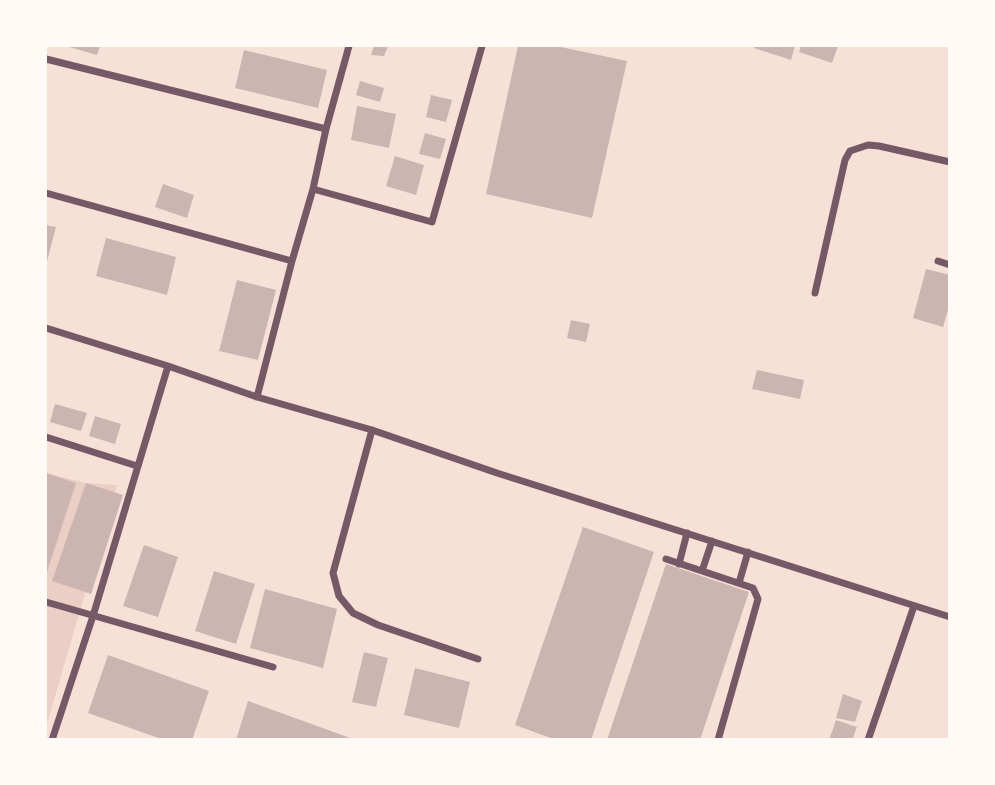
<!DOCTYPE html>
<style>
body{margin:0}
#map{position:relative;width:995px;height:785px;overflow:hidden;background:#f7e1d7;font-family:Figtree,sans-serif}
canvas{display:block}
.frame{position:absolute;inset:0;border:47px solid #fffaf5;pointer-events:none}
</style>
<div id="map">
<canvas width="995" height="785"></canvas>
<div class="frame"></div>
</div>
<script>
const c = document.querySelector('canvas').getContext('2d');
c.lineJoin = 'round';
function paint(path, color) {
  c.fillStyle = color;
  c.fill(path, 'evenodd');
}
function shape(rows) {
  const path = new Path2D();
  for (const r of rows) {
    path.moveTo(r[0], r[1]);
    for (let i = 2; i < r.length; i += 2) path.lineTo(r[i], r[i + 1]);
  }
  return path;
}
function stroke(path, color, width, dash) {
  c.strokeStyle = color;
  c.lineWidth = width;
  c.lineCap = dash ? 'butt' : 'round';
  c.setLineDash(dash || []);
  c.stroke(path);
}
const green = shape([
 [46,473,86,483,117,485,46,727]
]);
const building = shape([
 [66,46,100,46,97,55],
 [374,46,388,46,384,56,371,55],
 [518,46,556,46,627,61,592,218,486,194],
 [754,46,795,46,791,60,754,48],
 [801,46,838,46,832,63,799,52],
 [244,50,327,70,318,108,235,88],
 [360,81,384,88,380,102,356,95],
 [431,95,452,100,446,122,426,117],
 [357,106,396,114,389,148,351,140],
 [425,133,446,139,440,159,419,154],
 [395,156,424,165,416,195,386,186],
 [163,184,194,195,187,218,155,207],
 [46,225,56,227,46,265],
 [106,238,176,257,167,295,96,276],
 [926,269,950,275,950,303,943,327,913,318],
 [237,280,276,290,258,360,219,351],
 [571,320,590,324,586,342,567,338],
 [757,370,804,380,800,399,752,389],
 [55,404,87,413,81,431,50,422],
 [95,416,121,424,115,444,89,436],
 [46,473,76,483,46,575],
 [86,483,123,495,91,594,52,581],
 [583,527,654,552,591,740,556,740,515,725],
 [144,545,178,557,158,617,123,606],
 [666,564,749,592,700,740,607,740],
 [214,571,255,584,236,644,195,631],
 [265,589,337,609,323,668,250,648],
 [364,652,388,658,376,707,352,702],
 [108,655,209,691,192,740,164,740,88,713],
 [415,668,470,682,459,728,404,715],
 [843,694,862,701,855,722,836,718],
 [248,701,353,739,353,740,236,740],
 [836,720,857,727,852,740,829,740]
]);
const minor = shape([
 [46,59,326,129],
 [313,189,432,222,482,46],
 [46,193,292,261],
 [938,261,950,265],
 [815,293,845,160,850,151,868,145,879,146,950,162],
 [46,328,168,366,257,397,372,430,497,473,950,617],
 [257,397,292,261,313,189,326,129,349,46],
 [372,430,333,573,339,596,353,613,378,625,478,659],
 [46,437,137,466],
 [666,559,753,588,758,599,718,740],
 [679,564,687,533],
 [702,571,712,541],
 [739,583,748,552],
 [46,602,273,667],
 [52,740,93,616,168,366],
 [868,740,914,606]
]);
paint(green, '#ebcfc5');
paint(building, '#ccb4b1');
stroke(minor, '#755966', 7);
</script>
